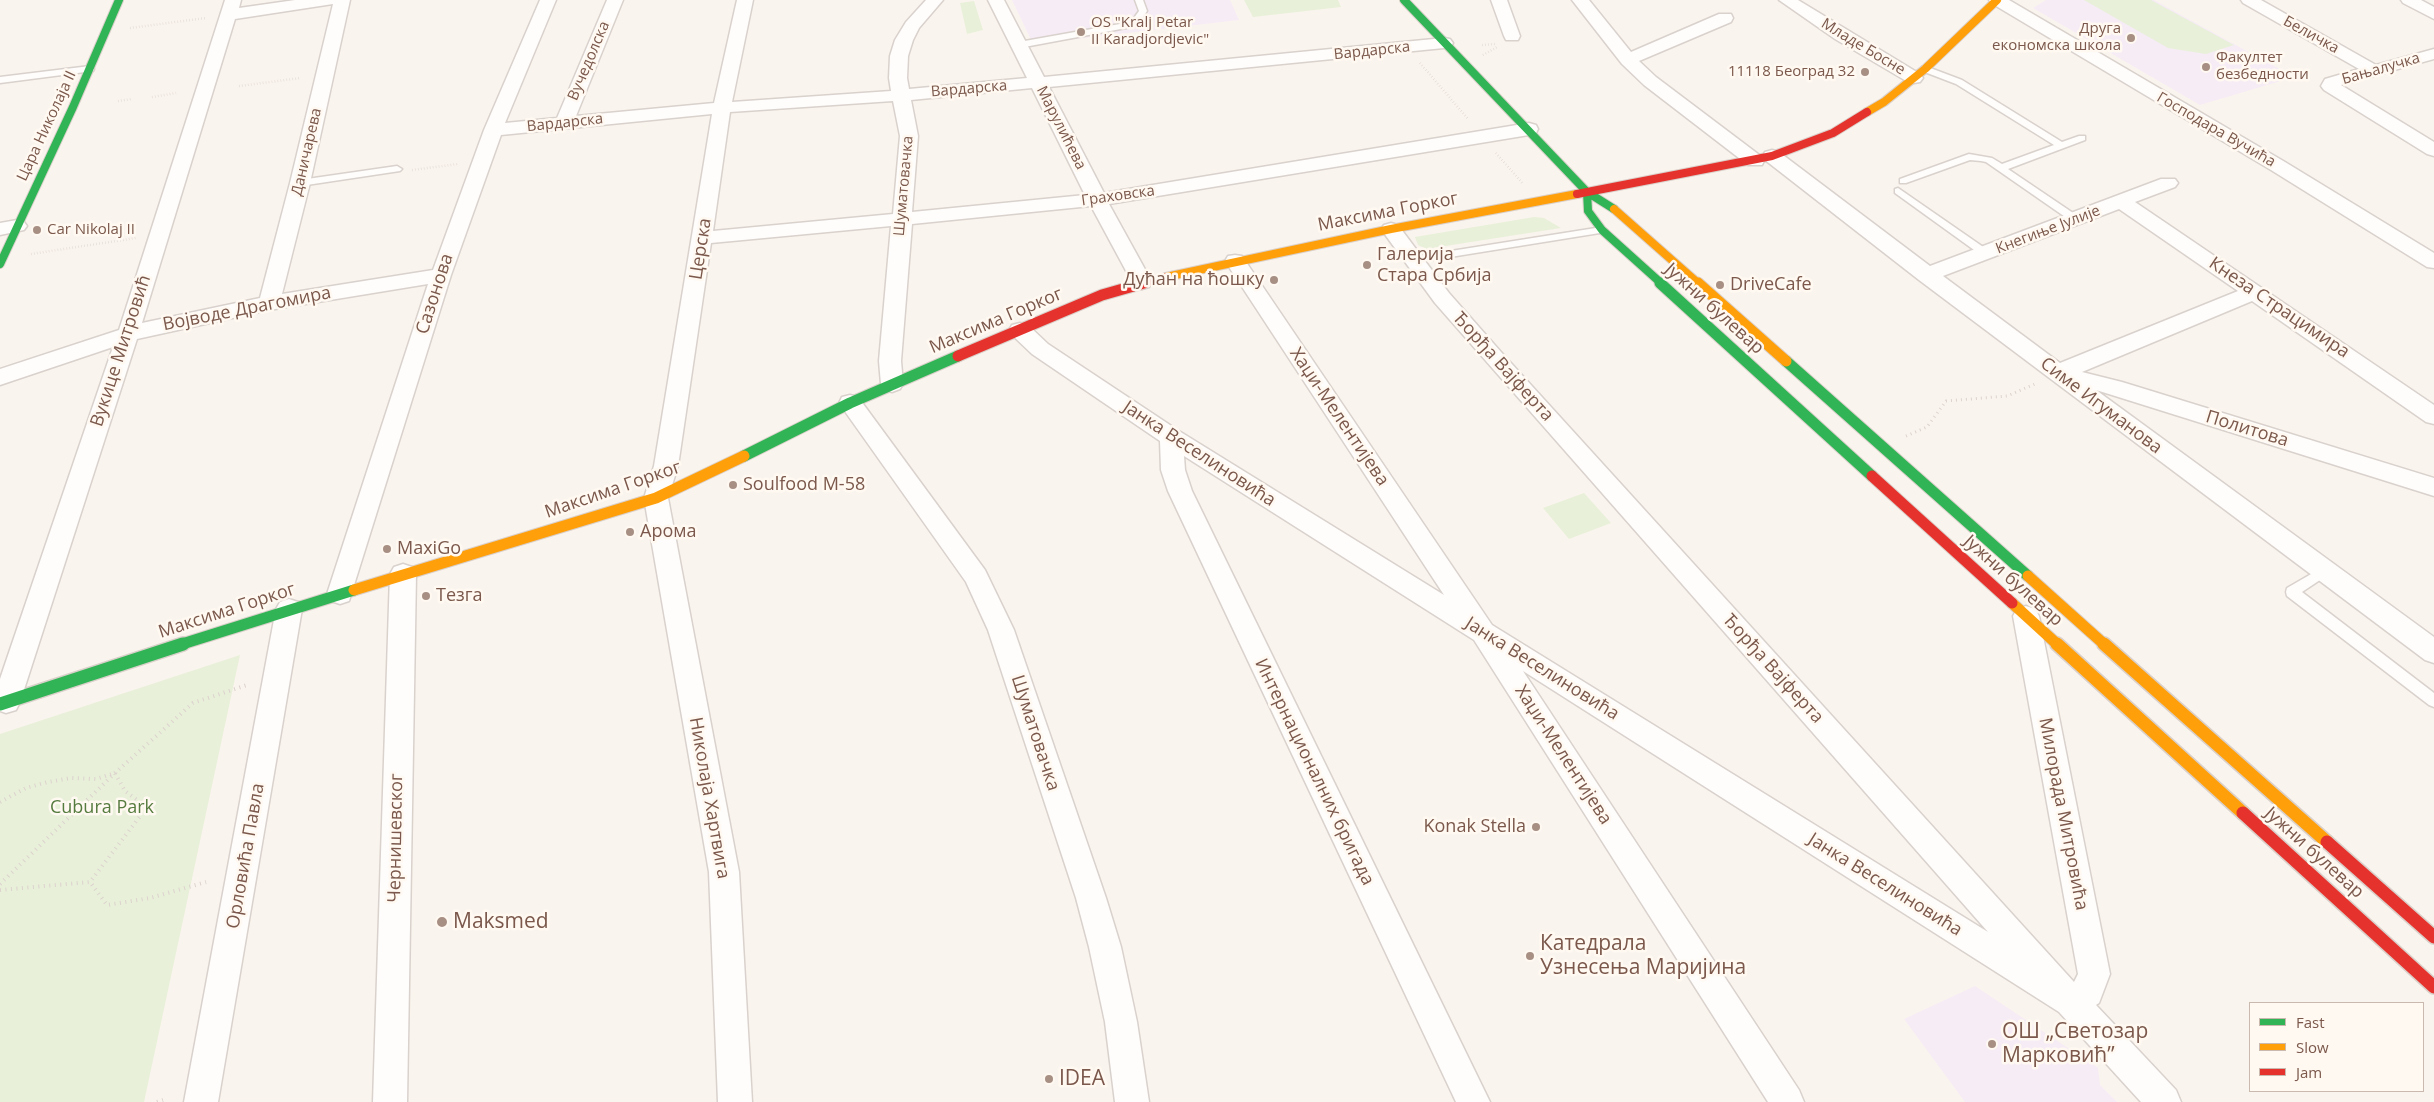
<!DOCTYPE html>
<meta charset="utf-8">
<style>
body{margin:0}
#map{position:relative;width:2434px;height:1102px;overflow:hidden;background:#faf4ee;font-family:"Open Sans",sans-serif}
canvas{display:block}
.legend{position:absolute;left:2249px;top:1002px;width:175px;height:90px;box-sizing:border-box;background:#fff9f2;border:1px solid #cab9af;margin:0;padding:6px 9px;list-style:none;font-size:15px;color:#7b584b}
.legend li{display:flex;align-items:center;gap:10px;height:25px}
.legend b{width:25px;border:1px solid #cab9af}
</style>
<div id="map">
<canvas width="2434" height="1102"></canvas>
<ul class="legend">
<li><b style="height:6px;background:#30b455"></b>Fast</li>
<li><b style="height:6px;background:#ff9f0a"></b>Slow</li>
<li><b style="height:6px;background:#e5322d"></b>Jam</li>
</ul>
</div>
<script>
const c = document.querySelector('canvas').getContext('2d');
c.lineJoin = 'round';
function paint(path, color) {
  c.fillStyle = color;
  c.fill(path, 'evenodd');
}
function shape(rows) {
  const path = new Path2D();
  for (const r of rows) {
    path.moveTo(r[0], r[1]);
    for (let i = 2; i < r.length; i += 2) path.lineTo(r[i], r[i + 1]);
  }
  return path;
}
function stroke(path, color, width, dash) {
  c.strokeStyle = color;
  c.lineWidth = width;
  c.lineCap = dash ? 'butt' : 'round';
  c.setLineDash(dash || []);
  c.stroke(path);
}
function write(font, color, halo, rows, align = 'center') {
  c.font = font + ' "Open Sans",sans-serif';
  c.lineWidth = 5;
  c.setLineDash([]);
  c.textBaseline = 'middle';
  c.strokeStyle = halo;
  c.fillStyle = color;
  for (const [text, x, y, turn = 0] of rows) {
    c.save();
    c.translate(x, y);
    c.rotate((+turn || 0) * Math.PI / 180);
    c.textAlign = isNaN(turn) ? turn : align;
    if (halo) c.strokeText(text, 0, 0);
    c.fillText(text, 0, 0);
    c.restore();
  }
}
const education = shape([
 [1012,0,1230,0,1239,20,1033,44],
 [2046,0,2154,0,2294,77,2200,105,2033,8],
 [1975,986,2098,1068,2100,1085,2117,1102,1965,1102,1904,1019]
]);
const green = shape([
 [1244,0,1338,0,1341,7,1253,17],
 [2084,0,2151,0,2234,45,2206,54,2168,48],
 [974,1,983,30,967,34,960,3],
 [1534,217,1544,218,1561,228,1426,249,1418,245,1415,237],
 [1584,493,1611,523,1569,539,1543,508],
 [240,655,144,1102,0,1102,0,734]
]);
const pathFar2 = shape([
 [130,28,206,18],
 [1482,45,1495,44],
 [1483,55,1497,47],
 [1420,63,1468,119],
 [239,86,301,78],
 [152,97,176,93],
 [118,101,132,99],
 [1496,153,1523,184],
 [412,170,458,164],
 [31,254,136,238]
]);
const pathFar1 = shape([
 [1906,436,1927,427,1946,401,2007,396,2035,384]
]);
const path = shape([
 [0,802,26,788,48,782,71,778,96,779,115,773,125,791,141,803,141,815,90,882],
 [0,884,115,773,193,703,247,685],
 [0,890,90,882,107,905,150,898,206,882],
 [157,1102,163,1100]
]);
const lane = shape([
 [1135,0,1143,0,1147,11,1137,26,1019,48,1015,45,1019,42,1131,22,1139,11,1135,0],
 [90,66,94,69,93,71,0,83,0,77,90,66],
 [1925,66,1962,80,2062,142,2079,136,2085,136,2085,140,2008,169,2079,217,2079,221,2071,221,1986,162,1981,161,1970,160,1906,183,1900,183,1900,179,1969,154,1992,158,2002,164,2054,145,1956,84,1922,71,1922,67,1925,66],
 [397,166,402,169,400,171,300,186,295,183,300,180,397,166],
 [1898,188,1989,251,1989,255,1981,255,1895,193,1895,189,1898,188],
 [1602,227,1607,230,1606,232,1413,263,1408,260,1413,257,1602,227],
 [2325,566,2329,568,2331,571,2329,574,2302,592,2434,693,2434,707,2429,705,2287,596,2286,592,2287,588,2325,566]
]);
const street = shape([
 [225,0,241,0,239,8,295,0,350,0,310,183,282,294,433,270,484,130,540,0,556,0,505,123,557,118,607,0,623,0,576,116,714,103,737,0,753,0,732,102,891,91,889,78,890,56,895,40,906,22,926,0,943,0,919,28,913,40,908,56,907,78,909,89,1027,78,988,0,1004,0,1044,77,1444,38,1450,39,1453,43,1450,47,1444,48,1049,87,1104,193,1529,123,1536,125,1538,129,1536,133,1529,135,1109,204,1152,282,1149,287,1142,289,1135,287,1132,282,1091,206,912,224,901,361,903,384,900,389,892,392,884,389,881,384,879,361,891,226,711,243,678,466,668,498,739,872,752,1102,718,1102,709,872,644,498,654,466,712,114,501,135,451,275,349,601,340,604,331,601,327,594,428,284,269,310,137,339,20,702,16,710,6,713,0,711,0,679,113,347,0,385,0,369,119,330,225,0],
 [333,4,290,183,260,298,142,323,235,19,333,4],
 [1032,88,1085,195,912,212,918,136,911,100,1032,88],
 [893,101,900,136,893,214,713,231,730,112,893,101],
 [1491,0,1507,0,1520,36,1518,40,1506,40,1504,36,1491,0],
 [1572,0,1589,0,1631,52,1719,14,1731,14,1733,18,1731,22,1639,61,1656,77,1762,157,1764,161,1762,165,1748,165,1644,85,1622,64,1572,0],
 [1779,0,1798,0,1920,74,1923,78,1920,82,1914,83,1908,82,1835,39,1779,0],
 [1989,0,2009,0,2285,162,2434,253,2434,268,2427,267,2271,170,1991,3,1989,0],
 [2241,0,2261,0,2376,65,2434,49,2434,59,2341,85,2434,142,2434,156,2427,154,2324,90,2321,86,2325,79,2359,69,2243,3,2241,0],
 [2401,0,2421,0,2434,7,2434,19,2403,3,2401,0],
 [1772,150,1779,152,1930,266,2161,179,2175,179,2178,183,2175,187,2135,202,2434,405,2434,424,2426,422,2252,301,2082,372,2122,382,2434,478,2434,496,2096,390,2434,637,2434,663,2425,660,1919,280,1765,160,1763,156,1765,152,1772,150],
 [2119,209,2238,291,2060,363,1943,276,2119,209],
 [17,220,24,222,27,226,24,230,0,235,0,223,17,220],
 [1391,223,1398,225,1449,293,1501,352,2074,982,2078,974,2013,616,2017,609,2026,606,2035,609,2039,616,2110,974,2099,1003,2096,1005,2176,1090,2181,1102,2141,1102,2059,1012,1523,671,1799,1090,1804,1102,1768,1102,1474,640,1184,456,1185,470,1192,491,1490,1102,1456,1102,1168,491,1161,470,1160,441,1032,354,1012,335,1009,330,1012,325,1020,323,1028,325,1048,344,1179,431,1444,595,1225,261,1228,256,1235,255,1242,256,1492,625,1988,932,1435,303,1381,229,1384,225,1391,223],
 [850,395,858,397,985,570,1014,630,1106,898,1121,947,1137,1022,1149,1102,1115,1102,1105,1022,1089,947,1076,898,988,630,966,582,839,403,842,397,850,395],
 [403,564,412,567,416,574,407,1102,373,1102,390,574,394,567,403,564],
 [289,599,298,602,302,609,218,1102,184,1102,276,609,280,602,289,599]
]);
const fastFar2 = shape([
 [1404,0,1587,192,1614,209],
 [1587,192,1588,211,1602,230,1662,284],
 [0,264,73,107,119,0]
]);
const fastFar1 = shape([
 [1660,283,1872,476],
 [1786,361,2028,576],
 [744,456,850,403,958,356],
 [179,645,354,590]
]);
const fast = shape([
 [0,704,183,644]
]);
const slowFar2 = shape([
 [1867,112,1884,102,1925,69,1997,0],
 [1614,209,1699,284],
 [1166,277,1391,229,1577,194]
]);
const slowFar1 = shape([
 [1698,283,1786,361],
 [2028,576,2105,645],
 [354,590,656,498,744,456],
 [2012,603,2058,645]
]);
const slow = shape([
 [2057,644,2243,813],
 [2104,644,2327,842]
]);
const jamFar2 = shape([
 [1577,194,1772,156,1833,133,1867,112],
 [1140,284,1166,277]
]);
const jamFar1 = shape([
 [958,356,1102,295,1144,283],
 [1872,476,2012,603]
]);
const jam = shape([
 [2243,813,2434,987],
 [2327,842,2434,937]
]);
const markers = [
 [1081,32,5,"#a78f84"],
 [2131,38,5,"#a78f84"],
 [2206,67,5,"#a78f84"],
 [1865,72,5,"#a78f84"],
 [37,230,5,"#a78f84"],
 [1367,265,5,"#a78f84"],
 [1274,280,5,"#a78f84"],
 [1720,285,5,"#a78f84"],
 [733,485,5,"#a78f84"],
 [630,532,5,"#a78f84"],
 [387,549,5,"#a78f84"],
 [426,596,5,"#a78f84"],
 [1536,827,5,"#a78f84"],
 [442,922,6,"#a78f84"],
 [1530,956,5,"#a78f84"],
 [1992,1044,5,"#a78f84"],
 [1049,1079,5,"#a78f84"]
];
const farPoinames = [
 ["OS \"Kralj Petar",1091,23],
 ["II Karadjordjevic\"",1091,40],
 ["Друга",2121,29,"right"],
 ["економска школа",2121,46,"right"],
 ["Факултет",2216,58],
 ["безбедности",2216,75],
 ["11118 Београд 32",1855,72,"right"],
 ["Car Nikolaj II",47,230]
];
const farStreetnames = [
 ["Беличка",2311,35,29],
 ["Младе Босне",1863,47,31],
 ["Вардарска",1372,51,-6],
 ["Вучедолска",589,61,-67],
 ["Бањалучка",2381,69,-16],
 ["Вардарска",969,89,-5],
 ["Вардарска",565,123,-6],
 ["Цара Николаја II",47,126,-65],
 ["Марулићева",1061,128,63],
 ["Господара Вучића",2216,130,30],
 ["Даничарева",307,152,-77],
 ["Шуматовачка",904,186,-85],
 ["Граховска",1118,196,-8],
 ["Кнегиње Јулије",2048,230,-21]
];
const streetNames = [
 ["Максима Горког",1388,212,-11],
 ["Церска",701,249,-81],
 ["Сазонова",435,294,-72],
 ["Кнеза Страцимира",2279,308,34],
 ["Војводе Драгомира",247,309,-11],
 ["Јужни булевар",1714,309,42],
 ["Максима Горког",996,321,-23],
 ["Вукице Митровић",121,351,-72],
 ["Ђорђа Вајферта",1503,367,48],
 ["Симе Игуманова",2101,406,37],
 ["Хаџи-Мелентијева",1339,417,56],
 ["Политова",2247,429,17],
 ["Јанка Веселиновића",1199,454,33],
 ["Максима Горког",613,490,-19],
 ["Јужни булевар",2013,581,42],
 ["Максима Горког",227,611,-18],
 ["Јанка Веселиновића",1542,669,32],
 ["Ђорђа Вајферта",1773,669,48],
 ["Шуматовачка",1035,733,72],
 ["Хаџи-Мелентијева",1563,755,57],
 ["Интернационалних бригада",1314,772,64],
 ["Николаја Хартвига",709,798,80],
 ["Милорада Митровића",2063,814,79],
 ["Чернишевског",396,838,-89],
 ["Јужни булевар",2314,853,42],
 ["Орловића Павла",246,856,-80],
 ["Јанка Веселиновића",1885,885,32]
];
const poiNames = [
 ["Галерија",1377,255],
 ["Стара Србија",1377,276],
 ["Дућан на ћошку",1264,280,"right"],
 ["DriveCafe",1730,285],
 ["Soulfood M-58",743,485],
 ["Арома",640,532],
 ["MaxiGo",397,549],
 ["Тезга",436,596],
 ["Konak Stella",1526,827,"right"]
];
const parkNames = [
 ["Cubura Park",102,808]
];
const nearPoinames = [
 ["Maksmed",453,922],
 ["Катедрала",1540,944],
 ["Узнесења Маријина",1540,968],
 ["ОШ „Светозар",2002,1032],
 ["Марковић”",2002,1056],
 ["IDEA",1059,1079]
];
paint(education, '#f6ecf5');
paint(green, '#e8f0d9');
stroke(lane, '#d9d1cc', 3);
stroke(street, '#d9d1cc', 3);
stroke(fastFar2, '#dad0ca', 10);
stroke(fastFar1, '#dad0ca', 13);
stroke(fast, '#dad0ca', 16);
stroke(slowFar2, '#dad0ca', 10);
stroke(slowFar1, '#dad0ca', 13);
stroke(slow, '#dad0ca', 16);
stroke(jamFar2, '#dad0ca', 10);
stroke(jamFar1, '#dad0ca', 13);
stroke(jam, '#dad0ca', 16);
stroke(pathFar2, '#dcd2ce', 2.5, [0.5, 2.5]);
stroke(pathFar1, '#dcd2ce', 3, [1, 4]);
stroke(path, '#dcd2ce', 4, [1, 4.5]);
paint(lane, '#fefdfc');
paint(street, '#fefdfc');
stroke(fastFar2, '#30b455', 8);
stroke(fastFar1, '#30b455', 11);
stroke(fast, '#30b455', 13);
stroke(slowFar2, '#ff9f0a', 8);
stroke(slowFar1, '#ff9f0a', 11);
stroke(slow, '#ff9f0a', 13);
stroke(jamFar2, '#e5322d', 8);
stroke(jamFar1, '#e5322d', 11);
stroke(jam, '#e5322d', 13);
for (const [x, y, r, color] of markers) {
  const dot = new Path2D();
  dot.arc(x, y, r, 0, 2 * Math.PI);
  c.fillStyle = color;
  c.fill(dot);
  stroke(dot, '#fff9f2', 2);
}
write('15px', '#7b584b', '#fff9f2', farPoinames, 'left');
write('15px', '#7b584b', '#fff9f2', farStreetnames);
write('18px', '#7b584b', '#fff9f2', streetNames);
write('18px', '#7b584b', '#fff9f2', poiNames, 'left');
write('18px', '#567b3f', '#fff9f2', parkNames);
write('21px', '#7b584b', '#fff9f2', nearPoinames, 'left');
</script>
